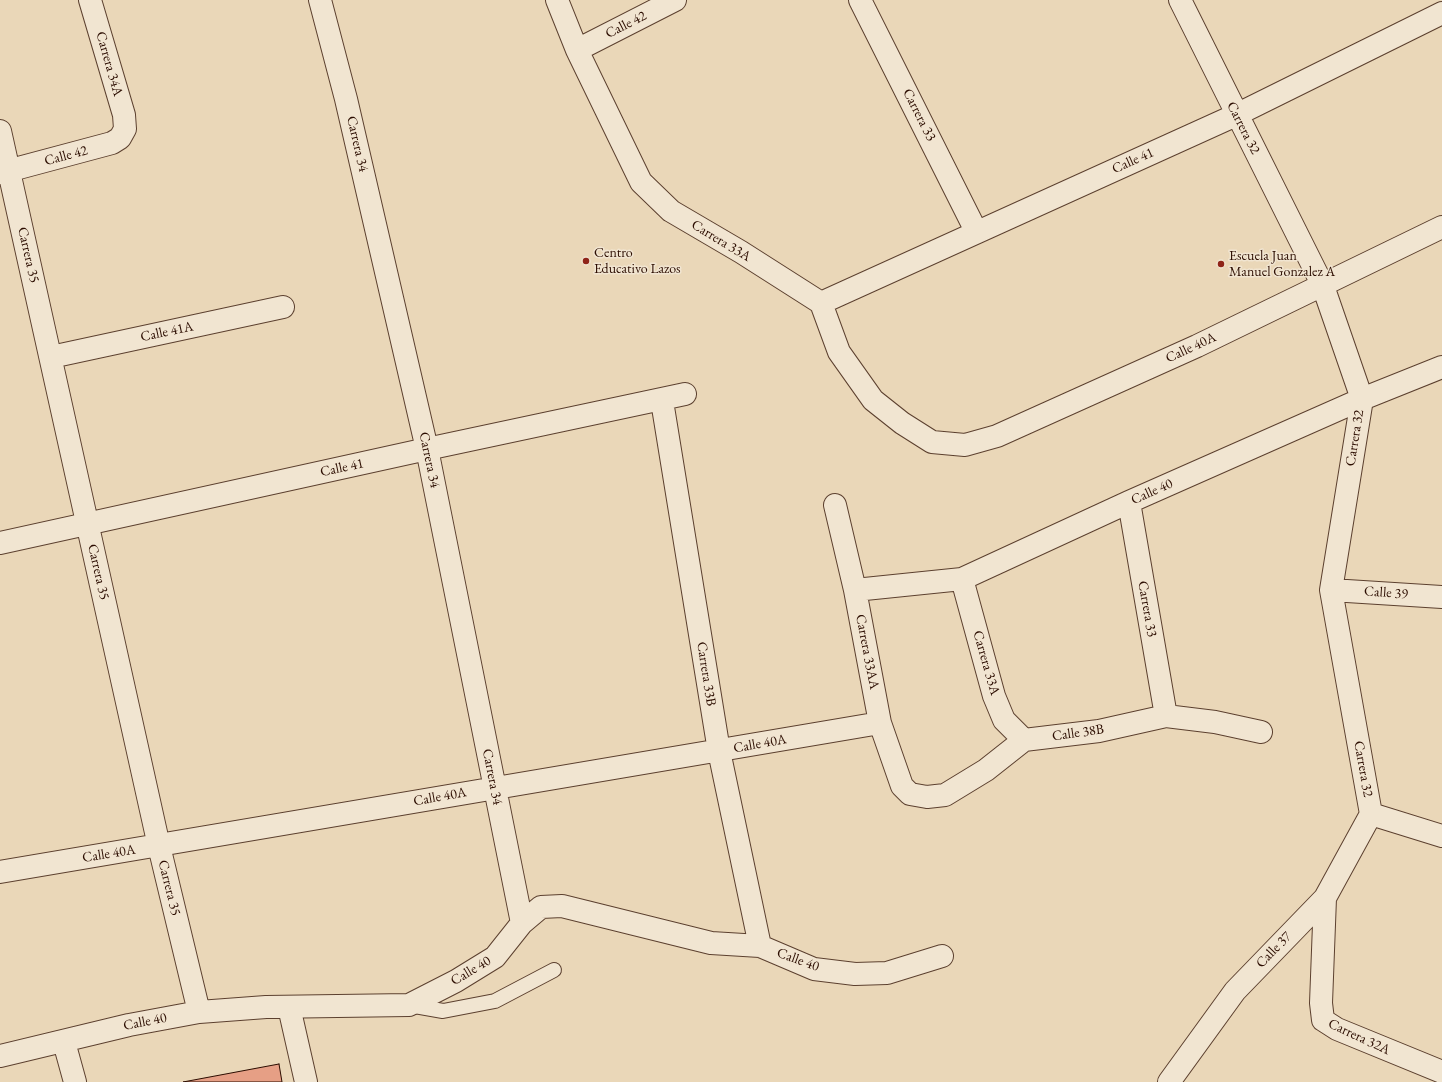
<!DOCTYPE html>
<style>
body{margin:0}
canvas{display:block;background:#ead7b8}
</style>
<canvas width="1442" height="1082"></canvas>
<script>
const c = document.querySelector('canvas').getContext('2d');
c.lineJoin = 'round';
function paint(path, color) {
  c.fillStyle = color;
  c.fill(path, 'evenodd');
}
function shape(rows) {
  const path = new Path2D();
  for (const r of rows) {
    path.moveTo(r[0], r[1]);
    for (let i = 2; i < r.length; i += 2) path.lineTo(r[i], r[i + 1]);
  }
  return path;
}
function stroke(path, color, width, dash) {
  c.strokeStyle = color;
  c.lineWidth = width;
  c.lineCap = dash ? 'butt' : 'round';
  c.setLineDash(dash || []);
  c.stroke(path);
}
function write(font, color, halo, rows, align = 'center') {
  c.font = font + ' "EB Garamond",serif';
  c.lineWidth = 3;
  c.setLineDash([]);
  c.textBaseline = 'middle';
  c.strokeStyle = halo;
  c.fillStyle = color;
  for (const [text, x, y, turn = 0] of rows) {
    c.save();
    c.translate(x, y);
    c.rotate((+turn || 0) * Math.PI / 180);
    c.textAlign = isNaN(turn) ? turn : align;
    if (halo) c.strokeText(text, 0, 0);
    c.fillText(text, 0, 0);
    c.restore();
  }
}
const building = shape([
 [279,1064,282,1082,183,1082,279,1064]
]);
const service = shape([
 [409,1005,443,1011,495,1001,554,970]
]);
const minor = shape([
 [320,0,346,99,427,449,522,923],
 [557,0,577,50,641,182,671,211,741,252,821,303,839,352,873,400,902,423,932,442,965,445,997,436,1197,346,1442,227],
 [860,0,976,231],
 [1180,0,1323,286,1362,399,1331,590,1371,814],
 [577,50,675,0],
 [0,131,159,846,199,1012],
 [0,173,112,143,120,138,125,129,124,115,90,0],
 [821,303,1236,115,1442,13],
 [51,357,283,307],
 [662,401,719,751,760,946],
 [1129,502,1166,716],
 [835,505,855,590,880,723,902,786,910,794,927,797,945,795,986,770,1024,740,1099,731,1166,716,1215,722,1261,732],
 [0,543,427,449,685,394],
 [962,579,994,696,1004,720,1024,740],
 [855,590,962,579,1129,502,1362,399,1442,367],
 [1331,590,1442,597],
 [1371,814,1442,836],
 [0,872,880,723],
 [1325,898,1321,1003,1323,1020,1337,1029,1442,1072],
 [289,1007,306,1082],
 [64,1042,75,1082],
 [0,1056,129,1025,199,1012,266,1007,409,1005,456,981,495,957,522,923,541,907,562,906,711,943,760,946,814,969,855,974,887,973,942,956],
 [1169,1082,1235,991,1325,898,1371,814]
]);
const markers = [
 [586,261,4,"#8f2418"],
 [1221,264,4,"#8f2418"]
];
const streetNames = [
 ["Calle 42",626,25,-27],
 ["Carrera 34A",109,64,74],
 ["Carrera 33",919,115,63],
 ["Carrera 32",1243,128,63],
 ["Carrera 34",357,144,77],
 ["Calle 42",66,156,-15],
 ["Calle 41",1133,161,-24],
 ["Carrera 33A",721,241,31],
 ["Carrera 35",28,255,77],
 ["Calle 41A",167,332,-12],
 ["Calle 40A",1191,348,-25],
 ["Carrera 32",1355,438,-81],
 ["Carrera 34",429,460,78],
 ["Calle 41",342,468,-12],
 ["Calle 40",1152,492,-24],
 ["Carrera 35",98,572,77],
 ["Calle 39",1386,593,4],
 ["Carrera 33",1147,609,80],
 ["Carrera 33AA",867,652,79],
 ["Carrera 33A",986,663,74],
 ["Carrera 33B",706,674,81],
 ["Calle 38B",1078,733,-8],
 ["Calle 40A",760,744,-10],
 ["Carrera 32",1363,769,80],
 ["Carrera 34",492,777,79],
 ["Calle 40A",440,797,-10],
 ["Calle 40A",109,854,-9],
 ["Carrera 35",169,888,76],
 ["Calle 37",1274,950,-46],
 ["Calle 40",798,960,20],
 ["Calle 40",471,971,-31],
 ["Calle 40",145,1022,-11],
 ["Carrera 32A",1359,1037,25]
];
const poiNames = [
 ["Centro",594,253],
 ["Educativo Lazos",594,269],
 ["Escuela Juan",1229,256],
 ["Manuel Gonzalez A",1229,272]
];
paint(building, '#e69f85');
stroke(building, '#2c0d01', 1);
stroke(service, '#5c402f', 16);
stroke(minor, '#5c402f', 24);
stroke(service, '#f1e5d1', 14);
stroke(minor, '#f1e5d1', 22);
for (const [x, y, r, color] of markers) {
  const dot = new Path2D();
  dot.arc(x, y, r, 0, 2 * Math.PI);
  c.fillStyle = color;
  c.fill(dot);
  stroke(dot, '#f1e5d1', 1.5);
}
write('14px', '#2c0d01', '#f1e5d1', streetNames);
write('14px', '#2c0d01', '#f1e5d1', poiNames, 'left');
</script>
